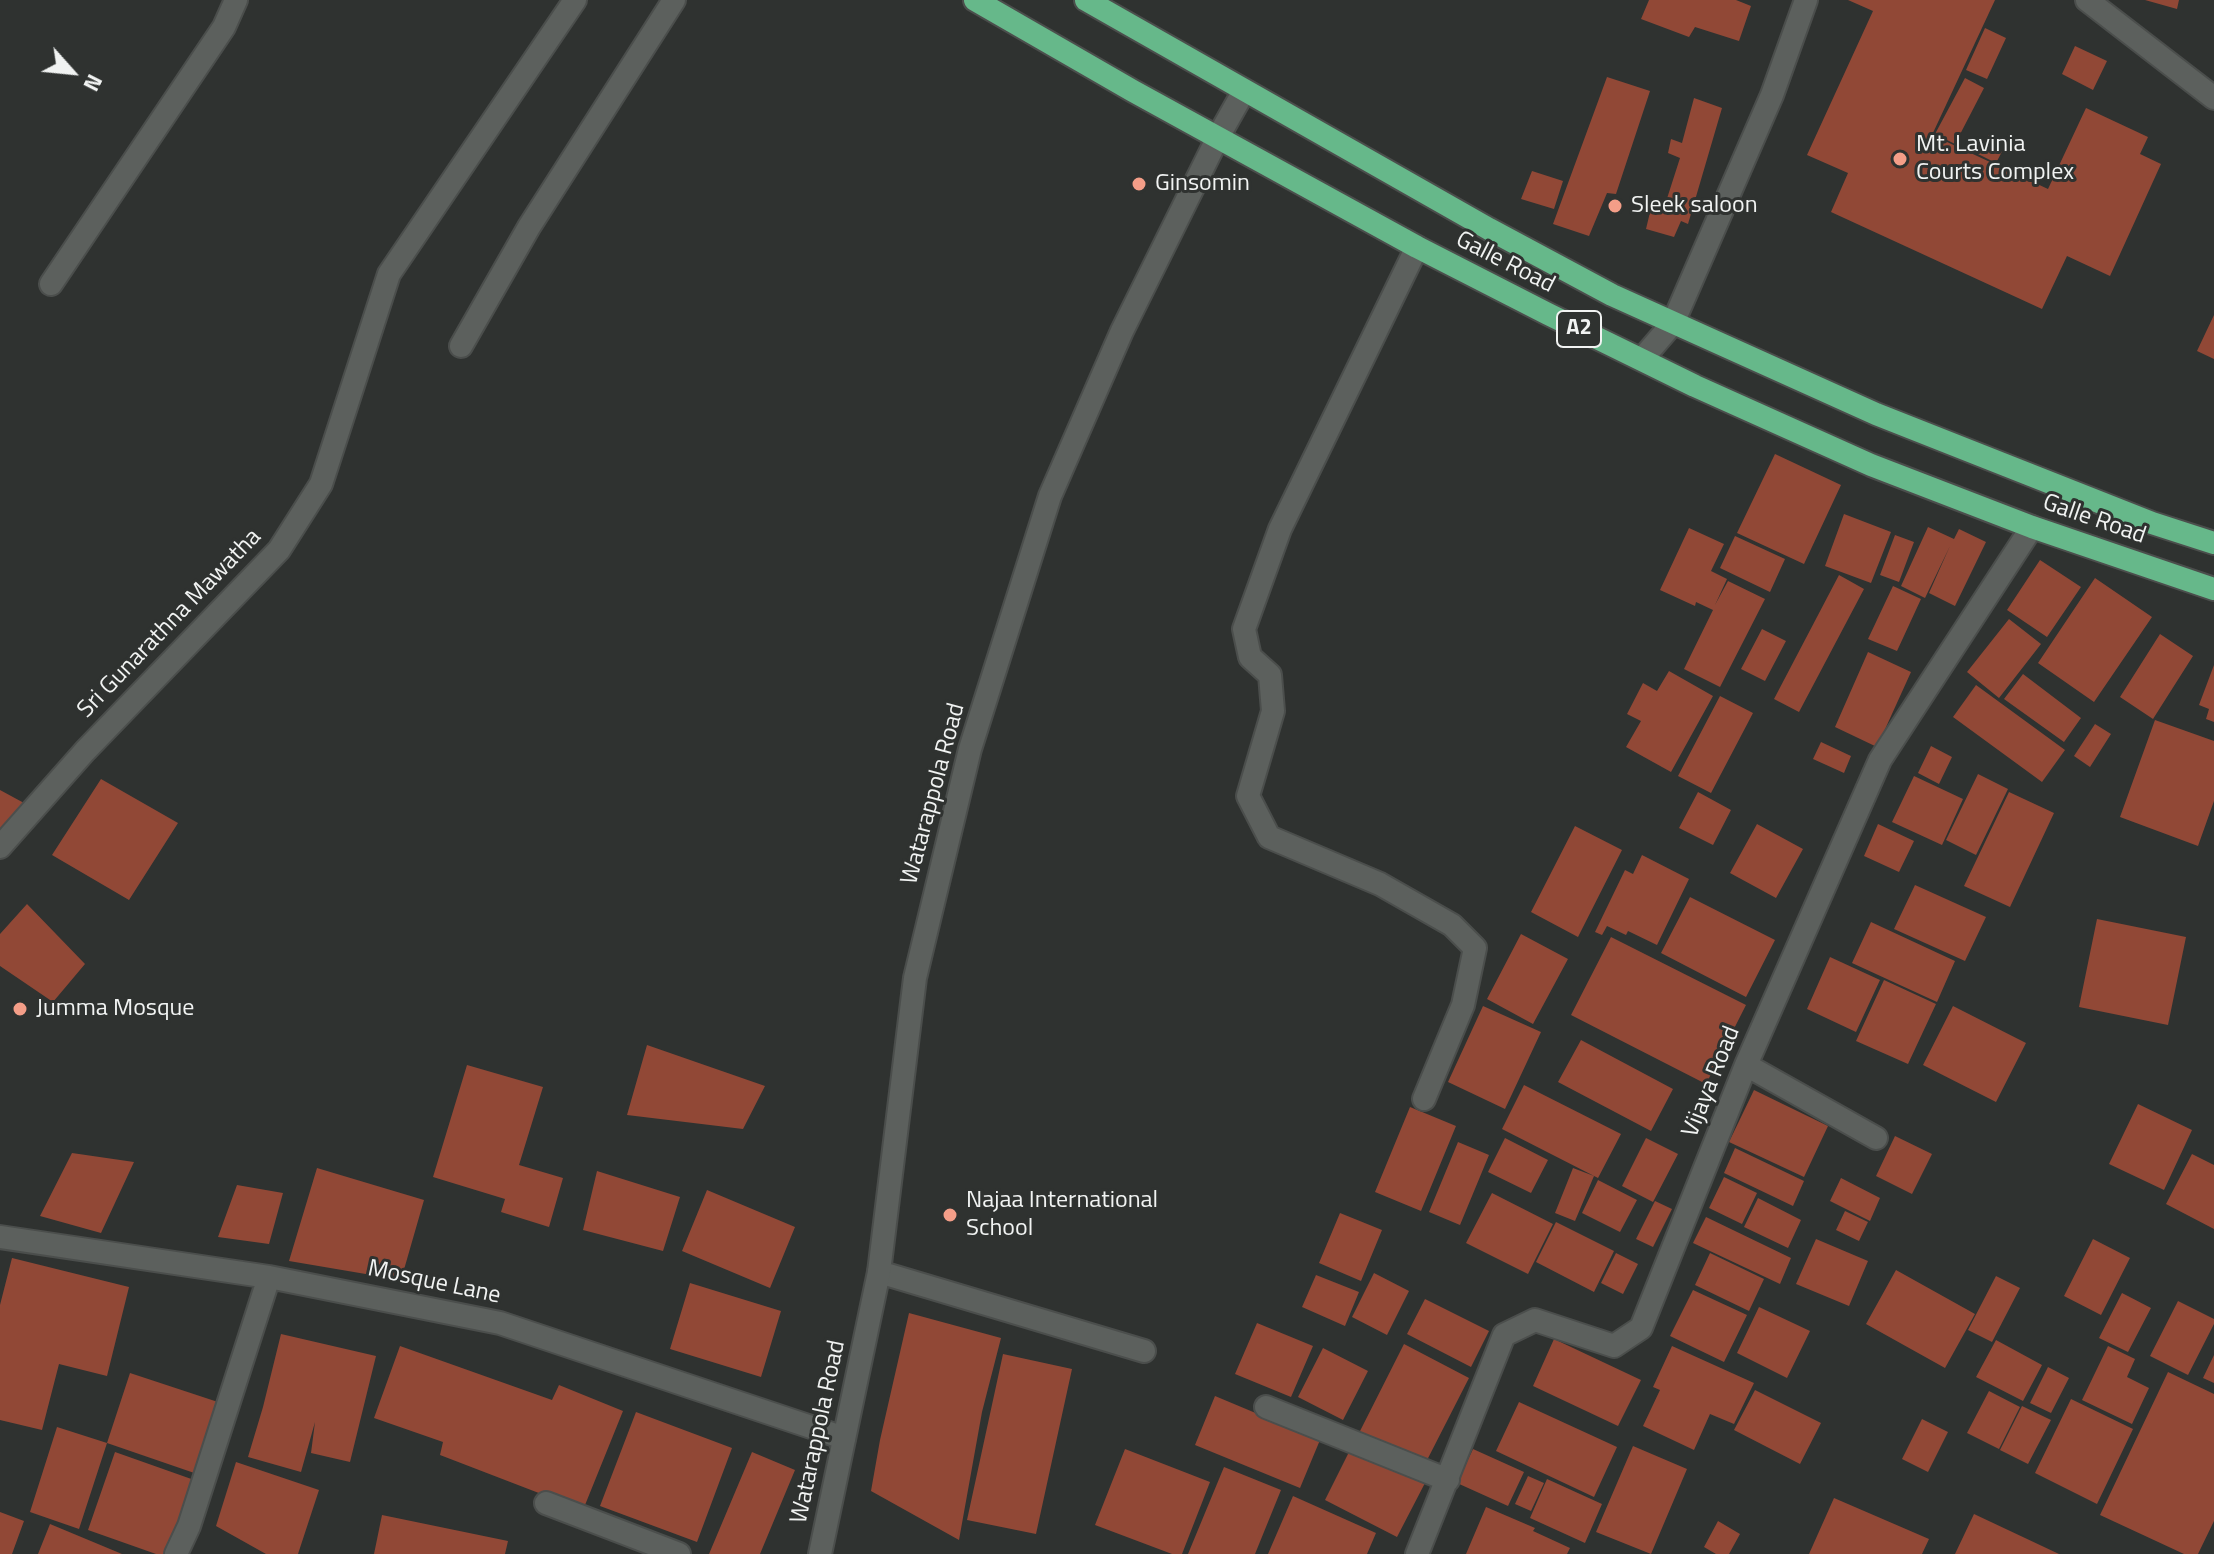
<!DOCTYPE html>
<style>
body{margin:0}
#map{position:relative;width:2214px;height:1554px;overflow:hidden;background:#2f3230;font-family:"Titillium Web",sans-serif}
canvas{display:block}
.north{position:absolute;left:32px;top:32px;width:80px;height:80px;-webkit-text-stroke:6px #2f3230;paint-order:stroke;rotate:117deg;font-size:22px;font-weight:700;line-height:32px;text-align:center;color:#f1f3f2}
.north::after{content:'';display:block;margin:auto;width:28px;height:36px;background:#f1f3f2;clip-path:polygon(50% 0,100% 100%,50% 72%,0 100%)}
</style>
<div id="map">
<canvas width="2214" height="1554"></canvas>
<div class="north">N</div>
</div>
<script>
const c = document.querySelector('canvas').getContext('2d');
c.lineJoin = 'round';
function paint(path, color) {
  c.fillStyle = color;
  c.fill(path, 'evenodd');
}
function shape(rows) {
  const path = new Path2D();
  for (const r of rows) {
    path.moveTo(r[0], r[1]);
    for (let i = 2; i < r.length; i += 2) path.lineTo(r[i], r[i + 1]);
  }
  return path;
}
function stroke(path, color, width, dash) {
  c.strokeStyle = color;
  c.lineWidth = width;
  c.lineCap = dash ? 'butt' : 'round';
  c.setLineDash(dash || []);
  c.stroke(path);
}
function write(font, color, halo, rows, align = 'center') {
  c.font = font + ' "Titillium Web",sans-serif';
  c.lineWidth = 6;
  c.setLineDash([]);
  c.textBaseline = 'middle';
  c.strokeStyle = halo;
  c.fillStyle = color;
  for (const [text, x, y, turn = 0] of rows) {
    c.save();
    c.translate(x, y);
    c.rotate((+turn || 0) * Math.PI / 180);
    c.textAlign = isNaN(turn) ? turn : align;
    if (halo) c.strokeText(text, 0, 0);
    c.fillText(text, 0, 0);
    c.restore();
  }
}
const building = shape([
 [1649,0,1736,0,1751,6,1739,41,1695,27,1689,37,1641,19],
 [1848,0,1995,0,1932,135,2048,189,2086,108,2148,137,2140,154,2161,164,2110,276,2067,256,2042,309,1831,212,1848,173,1807,155,1873,11],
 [2145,0,2179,0,2177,9],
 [1985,28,2006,38,1987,79,1966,70],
 [2075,46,2107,61,2093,90,2062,74],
 [1607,77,1650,91,1616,194,1607,193,1589,236,1553,224],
 [1965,78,1984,88,1955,144,1935,134],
 [1694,98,1722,108,1688,224,1681,221,1674,237,1646,229,1651,208,1663,211,1680,158,1668,153,1671,139,1682,143],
 [1989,135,2006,144,1996,163,1978,154],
 [1532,171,1563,181,1554,209,1521,199],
 [2214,315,2214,359,2197,351],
 [1775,454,1841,485,1804,564,1737,533],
 [1844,514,1891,532,1871,583,1825,566],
 [1928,527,1954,539,1959,529,1986,542,1955,606,1929,593,1950,546,1925,598,1901,586],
 [1689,528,1724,544,1711,571,1727,579,1715,605,1728,581,1765,599,1720,687,1684,669,1713,610,1696,602,1695,606,1660,590],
 [1895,535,1914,542,1899,582,1880,575],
 [1735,536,1785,559,1770,592,1720,568],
 [2040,560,2081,587,2047,637,2007,610],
 [1839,575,1864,589,1799,712,1774,699],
 [2095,578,2152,617,2094,702,2038,663],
 [1893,586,1921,599,1897,651,1868,639],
 [2009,619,2041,644,1999,698,1967,672],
 [1762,629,1786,641,1765,681,1741,669],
 [2160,634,2193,656,2153,719,2120,697],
 [1868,652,1911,672,1877,747,1835,727],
 [2214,665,2214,722,2206,719,2209,709,2199,705],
 [1669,671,1713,696,1671,772,1626,747,1641,721,1627,714,1643,683,1657,691],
 [2023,674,2081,718,2064,742,2004,699],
 [1976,685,2065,750,2042,782,1953,717],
 [1720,696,1753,713,1711,793,1678,776],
 [2155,720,2214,741,2214,801,2198,846,2120,817],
 [2095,724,2111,734,2090,767,2074,756],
 [1821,742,1851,756,1844,773,1813,759],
 [1931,746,1952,757,1939,784,1918,773],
 [1978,774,2008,789,1976,855,1946,840],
 [1914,776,1963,799,1942,845,1892,822],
 [101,779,178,823,129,900,52,855],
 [0,790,24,803,8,834,0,831],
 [1698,792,1731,810,1713,845,1679,828],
 [2009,792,2054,813,2010,907,1964,886],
 [1757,824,1803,849,1776,898,1730,873],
 [1878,824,1914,841,1899,872,1864,856],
 [1575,826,1622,850,1578,937,1531,912],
 [1642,855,1689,879,1657,945,1628,931,1626,935,1607,926,1602,935,1595,932,1625,870,1633,874],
 [1915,885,1986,917,1965,961,1894,929],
 [1690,897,1775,940,1746,997,1661,953],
 [27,904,85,964,53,1002,0,966,0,934],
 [2097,919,2186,937,2168,1025,2079,1007],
 [1871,922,1955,961,1937,1002,1852,963],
 [1521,934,1568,959,1533,1024,1487,999],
 [1611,937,1746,1005,1706,1084,1571,1015],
 [1830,957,1880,980,1856,1032,1807,1009],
 [1884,980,1936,1004,1908,1064,1856,1041],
 [1483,1006,1541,1032,1505,1109,1448,1082],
 [1953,1006,2026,1043,1996,1102,1923,1065],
 [1581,1040,1673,1089,1651,1131,1558,1082],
 [647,1045,765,1086,743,1129,627,1115],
 [467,1065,543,1087,519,1165,563,1178,549,1227,501,1212,505,1199,433,1177],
 [1524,1085,1621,1134,1598,1178,1502,1129],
 [1754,1090,1828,1126,1804,1177,1729,1142],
 [2138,1104,2192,1130,2164,1190,2109,1164],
 [1410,1107,1456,1126,1421,1211,1375,1192],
 [1895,1136,1932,1154,1912,1194,1876,1176],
 [1505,1138,1548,1160,1531,1193,1488,1172],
 [1646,1138,1678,1154,1653,1202,1622,1186],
 [1458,1142,1489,1155,1460,1225,1429,1212],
 [1735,1148,1804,1181,1793,1206,1724,1173],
 [72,1153,134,1162,101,1233,40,1216],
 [2192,1154,2214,1165,2214,1229,2166,1204],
 [317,1168,424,1200,401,1280,289,1261],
 [1573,1168,1594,1176,1575,1221,1555,1213],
 [597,1171,680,1197,663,1251,583,1230],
 [1724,1177,1757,1193,1742,1224,1709,1208],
 [1841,1178,1880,1198,1870,1221,1830,1201],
 [1598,1180,1637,1200,1620,1232,1582,1213],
 [237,1185,283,1193,269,1244,218,1237],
 [707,1190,795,1227,770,1288,682,1251],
 [1492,1193,1553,1224,1528,1274,1466,1243],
 [1758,1198,1801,1220,1788,1248,1744,1227],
 [1655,1201,1672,1209,1653,1247,1636,1239],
 [1845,1211,1868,1222,1859,1241,1836,1230],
 [1340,1213,1382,1230,1361,1281,1319,1263],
 [1706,1217,1791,1258,1780,1284,1693,1243],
 [1556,1222,1614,1251,1594,1292,1536,1262],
 [1816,1239,1868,1261,1849,1306,1796,1284],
 [2093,1239,2130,1258,2101,1315,2064,1296],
 [1616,1253,1638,1264,1623,1294,1601,1283],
 [1710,1253,1764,1279,1749,1311,1695,1285],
 [12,1258,129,1287,107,1376,59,1364,42,1430,0,1420,0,1305],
 [1896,1270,1975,1314,1945,1368,1866,1324],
 [1374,1273,1409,1291,1387,1335,1352,1317],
 [1316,1275,1359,1292,1345,1326,1302,1307],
 [1996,1276,2020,1288,1992,1342,1968,1330],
 [690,1283,781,1311,761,1377,670,1349],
 [1693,1290,1747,1315,1724,1362,1670,1336],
 [2122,1293,2151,1308,2128,1352,2099,1338],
 [1425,1299,1489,1331,1471,1367,1407,1334],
 [2178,1301,2214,1319,2214,1324,2188,1375,2150,1356],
 [1759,1307,1810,1331,1787,1378,1737,1353],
 [909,1313,1001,1338,982,1412,959,1540,871,1491,880,1440],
 [1257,1323,1313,1346,1291,1397,1235,1374],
 [281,1334,376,1356,350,1462,311,1453,315,1422,301,1472,248,1457,263,1407],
 [1554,1339,1641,1380,1618,1426,1533,1386],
 [1996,1340,2042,1365,2023,1401,1976,1377],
 [1404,1344,1469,1378,1423,1468,1358,1435],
 [400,1346,552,1400,559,1385,623,1411,583,1510,440,1455,443,1442,374,1418],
 [1672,1346,1754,1383,1734,1424,1710,1414,1694,1450,1643,1426,1660,1390,1653,1387],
 [2108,1346,2135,1359,2127,1377,2149,1388,2132,1424,2082,1400],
 [1323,1348,1368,1371,1343,1420,1298,1397],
 [1003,1354,1072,1369,1036,1534,967,1520],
 [2214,1355,2214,1383,2203,1378],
 [2048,1367,2069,1378,2051,1413,2030,1403],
 [2168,1372,2214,1394,2214,1521,2198,1554,2184,1554,2100,1515],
 [130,1373,227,1405,203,1476,107,1443],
 [1755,1390,1821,1423,1800,1464,1734,1430],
 [1989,1391,2020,1407,1999,1449,1967,1433],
 [1215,1396,1320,1440,1300,1488,1195,1445],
 [2071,1399,2133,1429,2097,1504,2035,1473],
 [1519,1402,1617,1447,1594,1497,1496,1451],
 [2022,1406,2051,1420,2028,1464,2000,1450],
 [636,1412,732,1448,697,1542,600,1506],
 [1922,1419,1948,1432,1928,1472,1902,1459],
 [57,1427,107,1443,79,1529,30,1512],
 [1352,1446,1425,1483,1397,1537,1325,1500],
 [1633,1446,1687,1469,1651,1554,1596,1532],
 [1125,1449,1210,1482,1182,1554,1172,1554,1095,1525],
 [1473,1449,1524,1472,1508,1506,1457,1483],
 [115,1452,197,1481,171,1554,156,1554,88,1530],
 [752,1452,795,1470,760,1554,709,1554],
 [236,1462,319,1490,298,1554,266,1554,216,1526],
 [1224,1467,1281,1490,1255,1554,1188,1554],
 [1528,1476,1544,1483,1531,1511,1515,1504],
 [1547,1479,1602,1504,1585,1543,1530,1518],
 [1293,1496,1376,1533,1367,1554,1268,1554],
 [1834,1498,1929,1539,1922,1554,1809,1554],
 [1486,1507,1535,1528,1533,1531,1570,1548,1567,1554,1466,1554],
 [0,1512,24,1521,12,1554,0,1554],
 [1974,1514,2059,1554,1955,1554],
 [382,1515,508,1541,505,1554,374,1554],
 [1718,1521,1740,1534,1729,1554,1716,1554,1704,1547],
 [50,1524,122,1554,38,1554]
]);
const minor = shape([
 [1417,247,1280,529,1244,629,1250,657,1270,675,1273,711,1248,796,1269,837,1380,884,1452,925,1475,948,1463,1005,1424,1099],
 [51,284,224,27,236,0],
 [461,346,529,227,674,0],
 [1642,359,1673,323,1772,95,1806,0],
 [0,847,85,751,279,550,321,484,389,274,575,0],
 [1746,1065,1876,1138],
 [0,1237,269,1277,500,1323,844,1438],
 [879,1272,1144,1351],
 [1266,1407,1448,1480],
 [546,1503,679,1554],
 [176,1554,189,1526,269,1277],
 [1417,1554,1504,1335,1535,1320,1614,1346,1641,1328,1746,1065,1880,760,2032,527]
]);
const tertiary = shape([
 [2087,0,2214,98],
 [820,1554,879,1272,915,978,970,749,1050,496,1122,331,1218,137,1244,91]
]);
const trunk = shape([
 [975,0,1133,91,1417,247,1548,314,1695,386,1871,465,2032,527,2214,589],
 [1086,0,1489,229,1612,295,1876,414,2152,523,2214,543]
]);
const markers = [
 [1900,159,8,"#f49e88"],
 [1139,184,8,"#f49e88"],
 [1615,206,8,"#f49e88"],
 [20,1009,8,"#f49e88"],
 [950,1215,8,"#f49e88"]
];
const shields = [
 [1579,329,44]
];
const shieldNames = [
 ["A2",1579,329]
];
const poiNames = [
 ["Mt. Lavinia",1916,145],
 ["Courts Complex",1916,173],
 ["Ginsomin",1155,184],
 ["Sleek saloon",1631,206],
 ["Jumma Mosque",36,1009],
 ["Najaa International",966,1201],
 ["School",966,1229]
];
const streetNames = [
 ["Galle Road",1505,263,27],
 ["Galle Road",2094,520,19],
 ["Sri Gunarathna Mawatha",170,624,-46],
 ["Watarappola Road",934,794,-75],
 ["Vijaya Road",1712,1082,-68],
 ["Mosque Lane",434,1283,12],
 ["Watarappola Road",819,1432,-78]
];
paint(building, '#914836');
stroke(minor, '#4b4e4c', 26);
stroke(tertiary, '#4b4e4c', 26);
stroke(trunk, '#4b4e4c', 26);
stroke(minor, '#5c605d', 22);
stroke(tertiary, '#5c605d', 22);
stroke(trunk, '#66b88a', 22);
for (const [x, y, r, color] of markers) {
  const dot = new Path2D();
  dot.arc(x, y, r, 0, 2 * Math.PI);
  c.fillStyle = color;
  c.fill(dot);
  stroke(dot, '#2f3230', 3);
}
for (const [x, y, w] of shields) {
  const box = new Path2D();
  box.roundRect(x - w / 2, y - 18, w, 36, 6);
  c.fillStyle = '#2f3230';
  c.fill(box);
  stroke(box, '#f1f3f2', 2);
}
write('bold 22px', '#f1f3f2', null, shieldNames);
write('24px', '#f1f3f2', '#2f3230', poiNames, 'left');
write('24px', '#f1f3f2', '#2f3230', streetNames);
</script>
